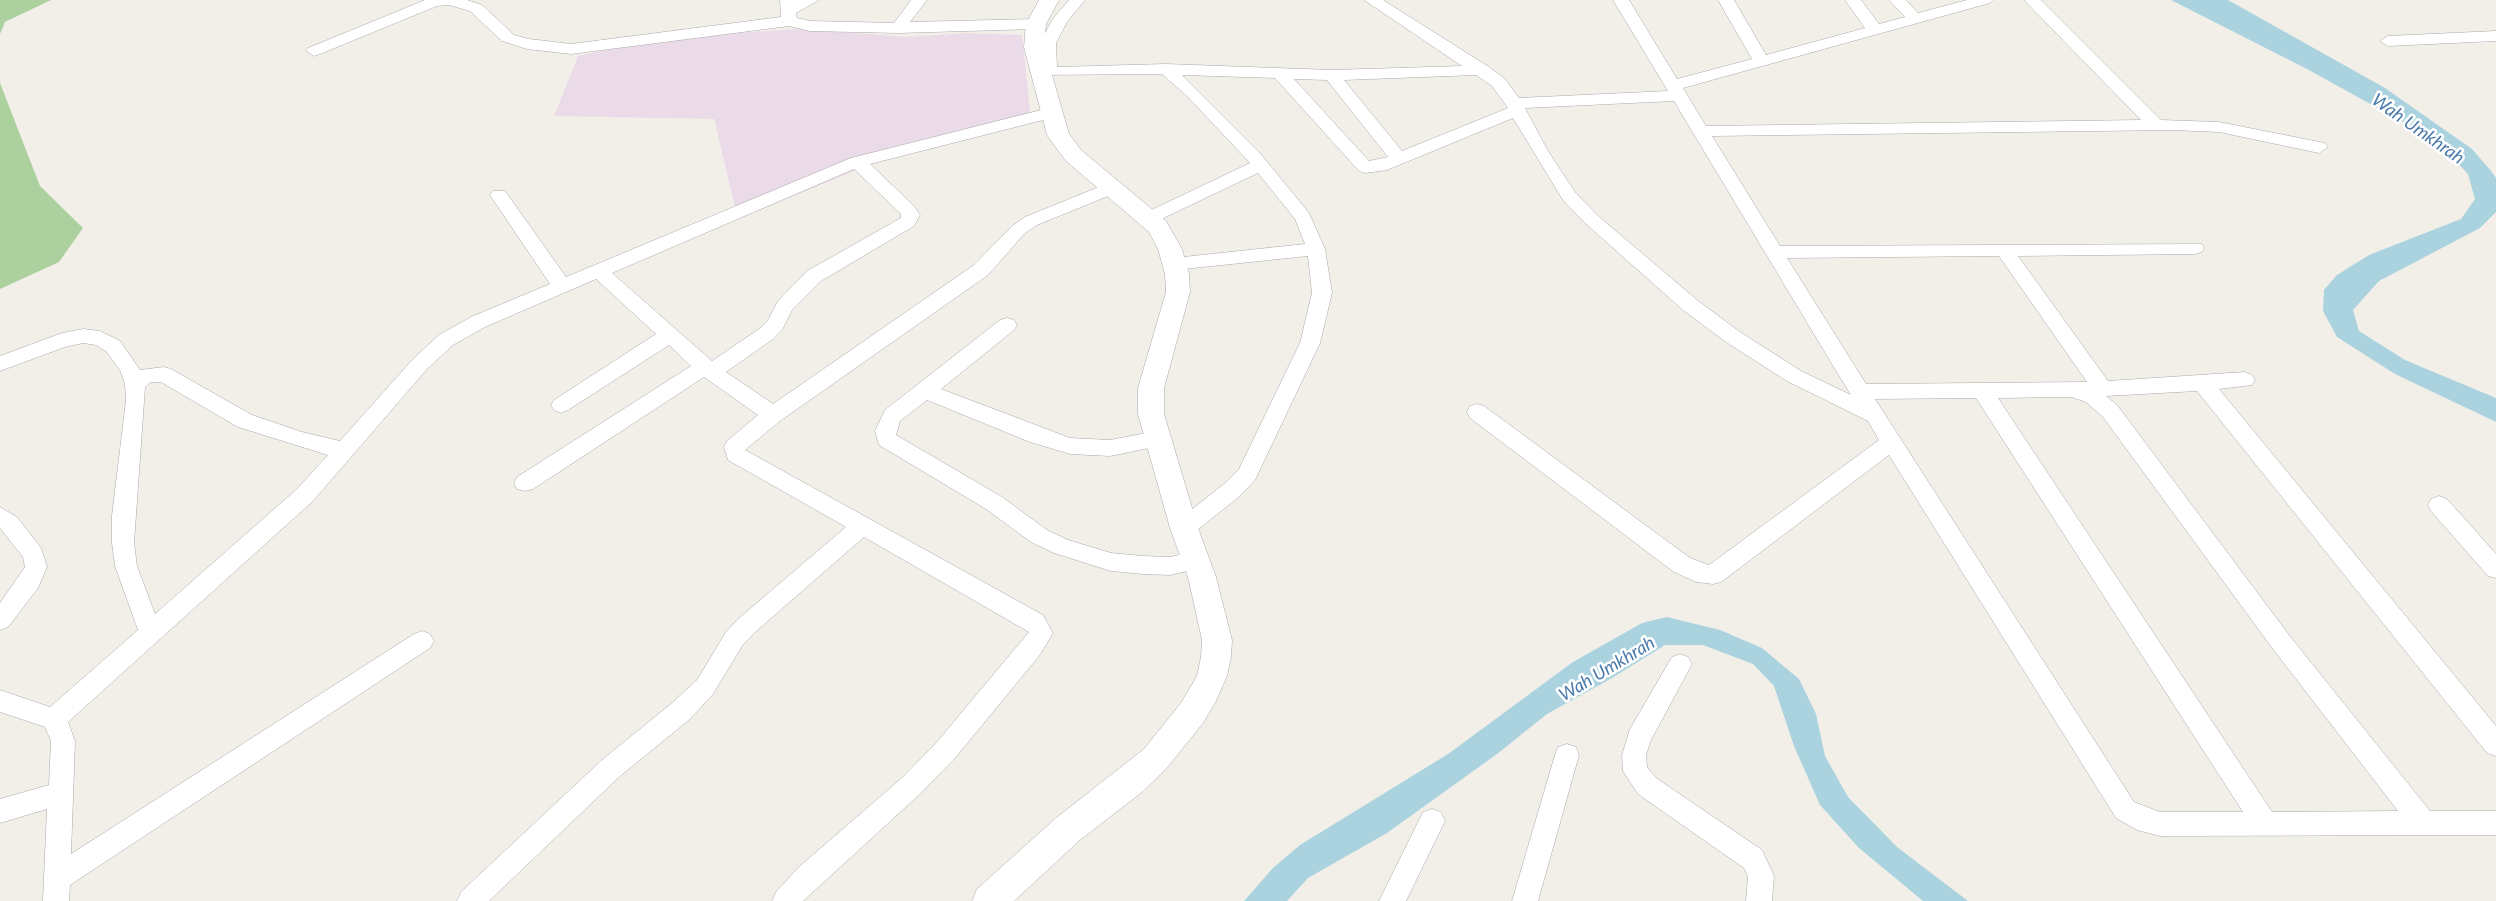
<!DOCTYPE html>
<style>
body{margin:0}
canvas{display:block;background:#f2efe9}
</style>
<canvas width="2496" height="901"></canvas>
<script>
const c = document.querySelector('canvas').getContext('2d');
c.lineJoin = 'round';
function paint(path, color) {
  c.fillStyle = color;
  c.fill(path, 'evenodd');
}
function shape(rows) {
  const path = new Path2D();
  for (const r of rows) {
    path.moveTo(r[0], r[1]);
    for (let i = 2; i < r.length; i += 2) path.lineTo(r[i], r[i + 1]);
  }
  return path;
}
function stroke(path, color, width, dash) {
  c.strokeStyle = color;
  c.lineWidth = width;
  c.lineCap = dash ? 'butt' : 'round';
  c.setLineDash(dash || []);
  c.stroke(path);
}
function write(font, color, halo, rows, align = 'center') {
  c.font = font + ' Lato,sans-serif';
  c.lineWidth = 5;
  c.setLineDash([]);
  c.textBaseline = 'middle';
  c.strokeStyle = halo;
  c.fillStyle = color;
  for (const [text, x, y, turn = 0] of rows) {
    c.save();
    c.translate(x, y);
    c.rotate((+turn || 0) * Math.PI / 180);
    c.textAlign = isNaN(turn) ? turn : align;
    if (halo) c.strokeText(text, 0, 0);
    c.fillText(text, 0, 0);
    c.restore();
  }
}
const industrial = shape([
 [798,29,908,37,965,33,1022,35,1031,120,871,164,738,219,714,119,554,116,578,56,663,38]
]);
const forest = shape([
 [0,0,51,0,5,22,0,34],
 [0,83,40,186,83,228,59,262,0,289]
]);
const water = shape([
 [2171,0,2228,0,2385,88,2472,149,2491,171,2496,178,2496,212,2480,228,2379,281,2353,310,2359,331,2405,360,2496,398,2496,422,2395,374,2337,337,2323,311,2324,290,2337,275,2369,255,2461,219,2475,199,2468,174,2446,151,2401,121,2307,69],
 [1667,617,1720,630,1762,648,1799,679,1816,714,1825,756,1848,797,1897,847,1968,901,1923,901,1859,848,1820,805,1794,746,1774,686,1753,664,1703,645,1665,645,1612,678,1547,714,1497,754,1387,833,1308,878,1287,901,1244,901,1273,868,1300,845,1448,754,1573,662,1642,623]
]);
const minor = shape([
 [425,0,467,0,482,5,514,35,529,39,571,44,781,17,780,0,819,0,796,13,797,18,810,21,894,23,911,0,927,0,910,22,1036,19,1044,24,1036,29,898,33,810,31,789,26,571,54,527,49,502,41,470,11,449,5,437,6,320,54,314,56,306,51,308,48,425,0],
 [1069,0,1085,0,1067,22,1056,43,1057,67,1166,64,1332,70,1462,66,1364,0,1383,0,1489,67,1504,78,1519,98,1668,91,1613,0,1629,0,1677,79,1752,59,1718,0,1734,0,1766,55,1865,28,1845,0,1861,0,1879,24,1905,17,1889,0,1906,0,1918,13,1967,0,1993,0,1990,3,1683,88,1706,126,2141,120,2024,0,2041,0,2161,120,2219,122,2325,143,2328,147,2319,153,2219,132,2173,130,1712,136,1780,246,2202,244,2204,248,2202,252,2195,254,2018,256,2108,381,2245,372,2252,375,2255,380,2252,385,2219,389,2496,726,2496,756,2487,753,2197,391,2106,396,2117,405,2289,635,2430,811,2496,811,2496,835,2160,836,2137,830,2116,818,1889,455,1721,582,1713,584,1696,582,1674,572,1470,418,1467,412,1470,406,1477,404,1484,406,1690,558,1709,565,1879,440,1868,421,1787,381,1726,342,1683,310,1585,223,1563,200,1513,118,1387,170,1365,173,1359,171,1275,78,1182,75,1259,152,1309,213,1325,249,1332,293,1320,343,1255,480,1240,496,1192,534,1184,537,1176,534,1173,528,1176,522,1224,484,1239,469,1300,343,1312,293,1308,256,1174,270,1167,269,1165,264,1167,259,1174,258,1305,244,1295,219,1258,173,1155,222,1143,222,1140,218,1143,214,1250,163,1187,96,1162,74,1034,75,1032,72,1034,69,1041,67,1040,43,1052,20,1069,0],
 [1476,75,1492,86,1508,108,1402,151,1344,80,1476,75],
 [1294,79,1327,80,1388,157,1369,161,1294,79],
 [1674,101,1832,364,1851,395,1801,371,1740,332,1697,300,1597,215,1575,192,1548,151,1525,108,1674,101],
 [1999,256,2087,382,1866,384,1787,258,1999,256],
 [2072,397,2086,402,2103,417,2273,649,2398,811,2272,812,1998,398,2072,397],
 [1976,398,2243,812,2160,812,2134,802,1875,399,1976,398],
 [2496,31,2496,41,2388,46,2380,41,2388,36,2496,31],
 [1049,108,1057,113,1055,117,870,164,914,206,920,215,914,226,821,281,792,310,782,330,773,339,726,372,773,404,974,265,1012,226,1025,217,1106,184,1118,184,1121,188,1118,192,1037,225,1024,234,988,275,780,421,745,450,1043,615,1053,633,1039,656,955,758,921,793,803,901,772,901,776,892,799,867,903,777,937,742,1029,632,864,537,754,633,742,646,713,694,690,719,620,776,489,901,457,901,461,892,602,760,672,703,697,680,726,632,738,619,846,527,728,460,724,447,727,441,758,415,704,377,533,489,525,491,517,489,514,483,517,477,691,366,669,345,568,410,561,413,554,410,551,405,554,400,656,334,596,279,485,327,453,345,427,369,313,501,68,722,75,741,71,854,414,634,422,631,430,634,434,641,430,648,70,885,69,901,43,901,47,809,0,823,0,799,49,785,51,741,45,727,0,712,0,690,50,707,138,630,115,566,112,543,112,516,126,400,125,384,120,370,106,351,96,345,83,343,65,347,0,371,0,356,62,333,83,329,100,331,120,341,140,370,164,367,171,369,252,415,302,432,340,441,413,359,439,335,471,317,550,284,490,195,493,191,505,191,566,277,851,158,1049,108],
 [854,169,901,214,901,218,807,271,778,301,768,320,759,329,712,361,612,273,854,169],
 [151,382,161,382,238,427,328,455,297,489,155,614,137,566,134,543,145,387,151,382],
 [1007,318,1014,320,1017,325,1014,330,941,389,1070,438,1110,440,1157,431,1164,433,1167,439,1164,445,1110,456,1070,454,1030,442,927,400,900,421,896,435,1002,497,1047,530,1068,540,1111,553,1143,556,1170,557,1197,551,1205,553,1208,560,1205,567,1170,575,1143,574,1111,571,1054,553,1031,542,986,509,879,445,875,431,885,410,1000,320,1007,318],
 [2439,496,2447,499,2496,554,2496,578,2488,576,2431,511,2428,505,2431,499,2439,496],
 [0,507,17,517,41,548,47,567,38,588,8,627,0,630,0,603,25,567,23,557,0,528,0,507],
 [1680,654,1688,657,1692,664,1651,740,1646,755,1647,767,1656,778,1762,850,1774,876,1772,901,1746,901,1748,877,1744,868,1638,794,1623,771,1622,755,1630,729,1672,657,1680,654],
 [1567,744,1576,747,1579,755,1538,901,1512,901,1555,755,1558,747,1567,744],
 [1432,809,1441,812,1445,821,1406,901,1379,901,1423,812,1432,809]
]);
const tertiary = shape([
 [1039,0,1059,0,1046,24,1044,47,1069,134,1081,150,1166,221,1182,249,1189,274,1190,292,1164,388,1164,414,1198,528,1216,577,1232,640,1231,657,1227,676,1215,703,1203,723,1166,769,1142,792,1080,840,1014,901,972,901,977,889,1056,818,1144,749,1181,703,1197,676,1201,657,1202,640,1188,577,1170,528,1138,414,1138,388,1166,292,1165,274,1158,249,1149,232,1065,160,1047,135,1024,47,1026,24,1039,0]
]);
const waterNames = [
 ["Wah Umkhrah",2418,129,35],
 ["Wah Umkhrah",1607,669,-31]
];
paint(industrial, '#ebdbe8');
paint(forest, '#add19e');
paint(water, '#aad3df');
stroke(minor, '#a9a9a9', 1);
stroke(tertiary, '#a9a9a9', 1);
paint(minor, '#fff');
paint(tertiary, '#fff');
write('italic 18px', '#4a7aab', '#fff', waterNames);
</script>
